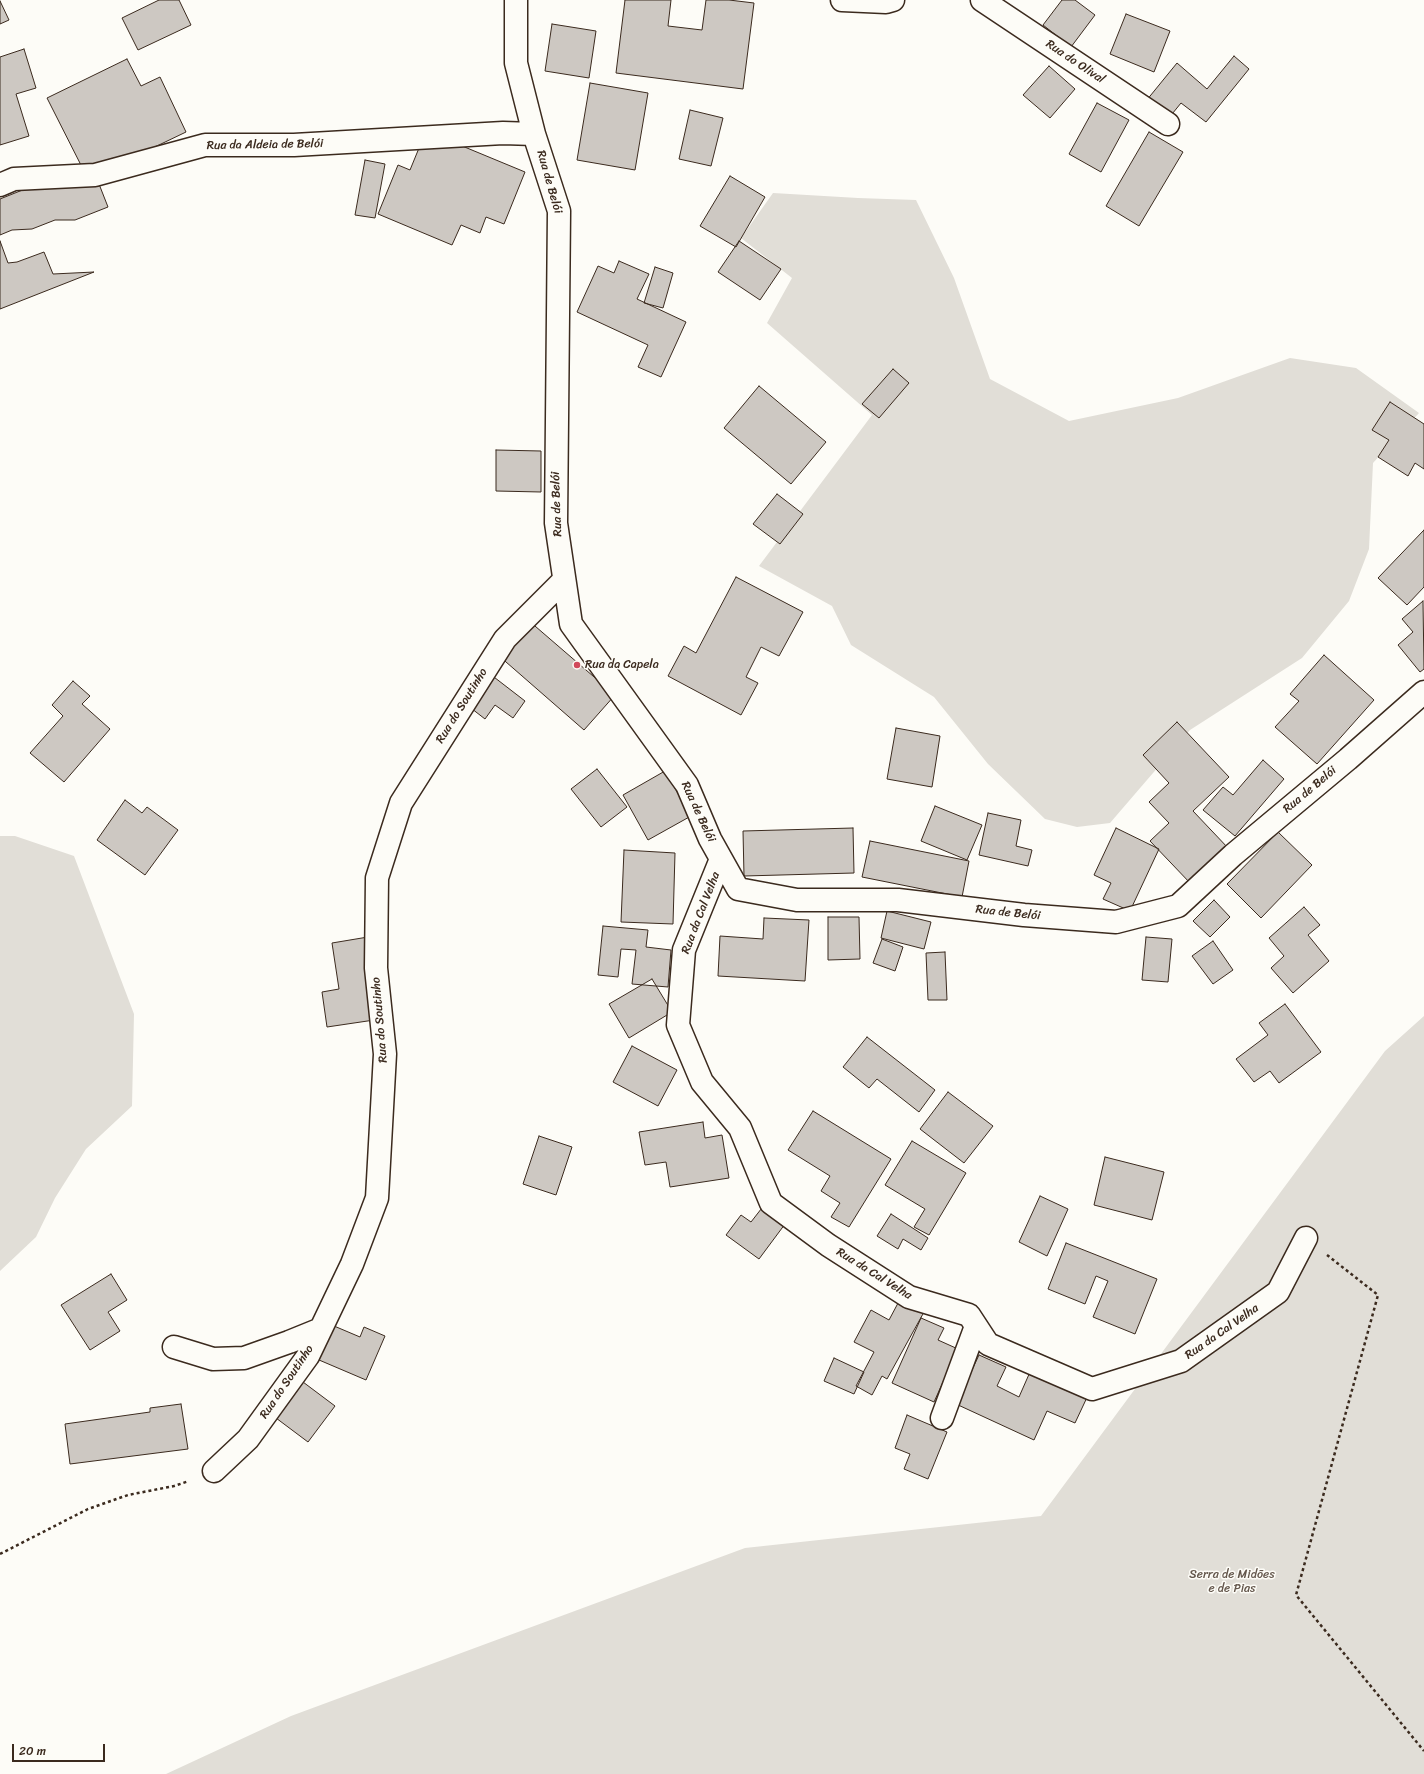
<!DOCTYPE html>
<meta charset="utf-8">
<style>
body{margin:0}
#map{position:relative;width:1424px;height:1774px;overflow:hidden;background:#fdfcf7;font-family:Sriracha,sans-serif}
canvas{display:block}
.scale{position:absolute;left:12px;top:1744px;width:93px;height:18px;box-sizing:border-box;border:2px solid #3b2a1e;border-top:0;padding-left:5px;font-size:12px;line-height:14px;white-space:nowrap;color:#3b2a1e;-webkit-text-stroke:3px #fdfcf7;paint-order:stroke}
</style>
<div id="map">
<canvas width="1424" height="1774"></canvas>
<div class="scale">20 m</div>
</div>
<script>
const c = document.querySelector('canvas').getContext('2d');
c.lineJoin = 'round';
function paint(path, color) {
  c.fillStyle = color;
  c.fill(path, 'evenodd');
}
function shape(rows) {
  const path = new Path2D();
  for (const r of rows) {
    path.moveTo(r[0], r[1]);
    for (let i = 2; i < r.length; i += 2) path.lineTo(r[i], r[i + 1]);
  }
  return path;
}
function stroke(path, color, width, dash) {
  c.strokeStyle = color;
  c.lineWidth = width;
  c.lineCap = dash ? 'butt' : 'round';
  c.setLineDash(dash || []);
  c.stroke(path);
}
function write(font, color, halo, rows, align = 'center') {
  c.font = font + ' Sriracha,sans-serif';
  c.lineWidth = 3;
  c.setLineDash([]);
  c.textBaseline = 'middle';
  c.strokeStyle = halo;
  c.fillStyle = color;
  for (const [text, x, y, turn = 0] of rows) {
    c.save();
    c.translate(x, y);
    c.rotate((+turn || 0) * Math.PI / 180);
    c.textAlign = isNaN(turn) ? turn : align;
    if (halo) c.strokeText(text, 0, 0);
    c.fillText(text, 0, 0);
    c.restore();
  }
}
const green = shape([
 [773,193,858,198,916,200,954,278,990,379,1069,421,1178,398,1290,358,1356,368,1419,413,1373,463,1369,549,1349,601,1302,658,1190,730,1110,823,1077,827,1045,819,988,764,934,697,851,645,832,606,759,566,872,415,767,323,792,278,741,238],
 [0,836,15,836,74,856,134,1014,132,1106,86,1149,55,1198,36,1237,0,1271],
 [1424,1016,1424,1774,166,1774,291,1716,745,1548,1041,1516,1385,1051]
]);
const building = shape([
 [159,0,179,0,191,25,138,50,122,18,159,0],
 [625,0,671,0,668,26,702,30,706,0,729,0,754,3,743,89,616,73,625,0],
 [1062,0,1075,0,1095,15,1071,47,1043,25,1062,0],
 [0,1,9,20,0,24,0,1],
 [1126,14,1170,31,1154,72,1110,54,1126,14],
 [552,24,596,31,589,78,545,71,552,24],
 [24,49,36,88,16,94,29,136,0,145,0,57,24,49],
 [1234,56,1249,69,1206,122,1181,103,1168,119,1146,101,1177,63,1207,89,1234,56],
 [127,59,141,86,160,77,186,132,88,179,47,98,127,59],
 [1049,66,1075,89,1050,118,1023,95,1049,66],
 [590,83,648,93,635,170,577,160,590,83],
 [1097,103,1129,120,1101,172,1069,154,1097,103],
 [690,110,723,118,711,166,679,159,690,110],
 [426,131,525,172,504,224,486,217,480,233,461,225,452,245,378,214,398,165,410,170,426,131],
 [1149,132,1183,152,1139,226,1106,206,1149,132],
 [365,160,385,164,375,218,355,215,365,160],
 [730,176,765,197,736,247,700,226,730,176],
 [99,184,108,207,75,220,55,220,32,229,12,230,0,235,0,199,30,187,99,184],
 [0,241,8,263,17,262,44,252,53,274,94,272,0,309,0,241],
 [739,241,781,269,760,300,718,272,739,241],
 [619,261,649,274,637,299,686,322,661,377,638,367,648,345,577,312,598,266,614,273,619,261],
 [655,267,673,273,663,308,644,303,655,267],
 [893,369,909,383,879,418,862,404,893,369],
 [759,386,826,442,791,484,724,428,759,386],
 [1390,402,1424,424,1424,469,1415,463,1408,476,1378,457,1389,440,1372,430,1390,402],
 [496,450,541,451,541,492,496,491,496,450],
 [777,494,803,514,780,544,753,524,777,494],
 [1424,530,1424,587,1407,605,1378,578,1424,530],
 [736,577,803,612,779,656,761,647,746,677,758,683,741,715,668,676,684,646,696,653,736,577],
 [1423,601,1424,669,1420,672,1398,645,1413,632,1402,619,1423,601],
 [528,620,615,695,584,730,498,655,528,620],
 [1324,655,1374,700,1317,764,1275,727,1299,701,1290,694,1324,655],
 [490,674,525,701,513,718,495,705,485,719,467,705,490,674],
 [73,681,90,696,82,704,110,729,64,782,30,753,63,716,52,705,73,681],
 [1177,722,1229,777,1193,811,1229,849,1191,884,1150,841,1169,823,1149,802,1169,783,1143,755,1177,722],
 [896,728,940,736,932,787,887,779,896,728],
 [1263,760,1284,779,1235,836,1203,810,1223,787,1233,795,1263,760],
 [597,769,627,807,601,827,571,789,597,769],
 [665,771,691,816,648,840,623,795,665,771],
 [125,800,142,813,147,807,178,830,145,875,97,840,125,800],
 [935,806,982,825,967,860,921,841,935,806],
 [988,813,1021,820,1016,846,1032,850,1028,866,979,855,988,813],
 [853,828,854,873,744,876,743,831,853,828],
 [1116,828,1159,849,1130,911,1103,899,1111,883,1094,875,1116,828],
 [1278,832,1312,865,1261,918,1227,884,1278,832],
 [870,841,969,861,962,897,862,877,870,841],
 [624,850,675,853,673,924,621,922,624,850],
 [1214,900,1230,917,1210,937,1193,921,1214,900],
 [1304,907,1320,925,1308,935,1329,961,1293,993,1271,968,1284,956,1269,938,1304,907],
 [887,911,931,922,924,949,881,938,887,911],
 [828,917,859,917,860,959,828,960,828,917],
 [764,918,809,920,805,981,718,976,720,936,763,939,764,918],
 [603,926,648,930,646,947,671,950,668,987,632,984,636,950,621,949,618,977,598,975,603,926],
 [368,937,381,1019,327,1027,322,992,339,989,332,943,368,937],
 [1146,937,1172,939,1168,982,1142,980,1146,937],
 [882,939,903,947,895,971,873,963,882,939],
 [1213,941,1233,970,1213,984,1192,956,1213,941],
 [945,952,947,1000,928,1000,926,953,945,952],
 [652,979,672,1012,629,1038,609,1004,652,979],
 [1285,1004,1321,1052,1279,1083,1270,1071,1254,1082,1236,1059,1268,1035,1259,1023,1285,1004],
 [867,1037,935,1090,919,1112,877,1079,869,1088,843,1067,867,1037],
 [632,1046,677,1070,658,1106,613,1082,632,1046],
 [948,1092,993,1126,964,1163,920,1129,948,1092],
 [813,1111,891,1159,849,1227,831,1217,840,1203,821,1191,830,1176,788,1150,813,1111],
 [703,1122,705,1138,722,1135,729,1178,670,1187,666,1162,645,1165,639,1132,703,1122],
 [539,1136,572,1147,556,1195,523,1184,539,1136],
 [912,1141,966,1173,929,1235,914,1227,925,1209,885,1185,912,1141],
 [1105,1157,1164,1172,1152,1220,1094,1205,1105,1157],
 [1040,1196,1068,1209,1047,1256,1019,1242,1040,1196],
 [765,1204,788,1220,759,1259,726,1235,741,1215,751,1222,765,1204],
 [891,1214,928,1238,921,1250,903,1239,898,1249,877,1236,891,1214],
 [1066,1243,1157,1279,1135,1334,1093,1317,1108,1281,1096,1276,1085,1304,1048,1289,1066,1243],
 [111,1274,127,1300,108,1312,120,1331,90,1350,61,1305,111,1274],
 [905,1290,929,1303,887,1379,882,1376,872,1395,856,1386,874,1352,854,1342,871,1310,889,1320,905,1290],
 [921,1318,944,1328,938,1340,958,1349,934,1402,892,1383,921,1318],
 [327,1323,360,1337,364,1327,385,1336,366,1380,312,1357,327,1323],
 [979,1355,1006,1367,997,1386,1019,1397,1030,1372,1090,1391,1075,1423,1047,1411,1034,1440,956,1404,979,1355],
 [834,1358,864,1372,854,1394,824,1381,834,1358],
 [299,1379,335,1406,308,1442,272,1415,299,1379],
 [181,1404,188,1449,70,1464,65,1424,150,1412,150,1408,181,1404],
 [907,1415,947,1432,928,1479,904,1469,910,1454,895,1448,907,1415]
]);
const path = shape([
 [1327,1255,1378,1295,1296,1595,1424,1751],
 [0,1554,88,1509,128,1495,174,1486,189,1481]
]);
const minor = shape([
 [516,0,516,63,534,134,559,211,556,523,571,624,687,785,710,839,738,889,797,900,898,900,1024,915,1116,922,1178,906,1233,855,1348,759,1424,692],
 [842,0,886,2,893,0],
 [982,0,1168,124],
 [0,185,14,179,95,175,205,145,294,145,503,133,534,134],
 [721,859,684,950,678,1025,702,1082,740,1128,771,1203,828,1245,909,1297,969,1315,988,1344,1092,1389,1181,1361,1278,1292,1306,1238],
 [174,1347,213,1359,244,1358,289,1342,321,1329],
 [942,1418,976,1326],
 [214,1471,248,1439,308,1356,352,1264,377,1198,385,1054,376,968,377,878,401,803,505,639,564,580]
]);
const markers = [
 [577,665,4,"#d1495b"]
];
const streetNames = [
 ["Rua do Olival",1075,62,34],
 ["Rua da Aldeia de Belói",265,145,-1],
 ["Rua de Belói",549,182,74],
 ["Rua de Belói",557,504,-92],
 ["Rua do Soutinho",462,706,-58],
 ["Rua de Belói",1310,790,-40],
 ["Rua de Belói",698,812,65],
 ["Rua da Cal Velha",701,913,-69],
 ["Rua de Belói",1008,913,6],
 ["Rua do Soutinho",380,1020,-95],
 ["Rua da Cal Velha",874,1274,32],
 ["Rua da Cal Velha",1222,1332,-35],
 ["Rua do Soutinho",287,1382,-56]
];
const poiNames = [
 ["Rua da Capela",585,665]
];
const parkNames = [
 ["Serra de Midões",1232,1575],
 ["e de Pias",1232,1589]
];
paint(green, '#e1ded7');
paint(building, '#cdc8c2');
stroke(building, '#3b2a1e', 1);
stroke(minor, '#3b2a1e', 25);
stroke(path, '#3b2a1e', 2.5, [3, 3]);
stroke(minor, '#fdfcf7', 22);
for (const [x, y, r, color] of markers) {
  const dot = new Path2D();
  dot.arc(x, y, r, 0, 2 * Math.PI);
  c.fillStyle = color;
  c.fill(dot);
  stroke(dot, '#fdfcf7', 1.5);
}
write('12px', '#3b2a1e', '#fdfcf7', streetNames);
write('12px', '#3b2a1e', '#fdfcf7', poiNames, 'left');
write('12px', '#64574c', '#fdfcf7', parkNames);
</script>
